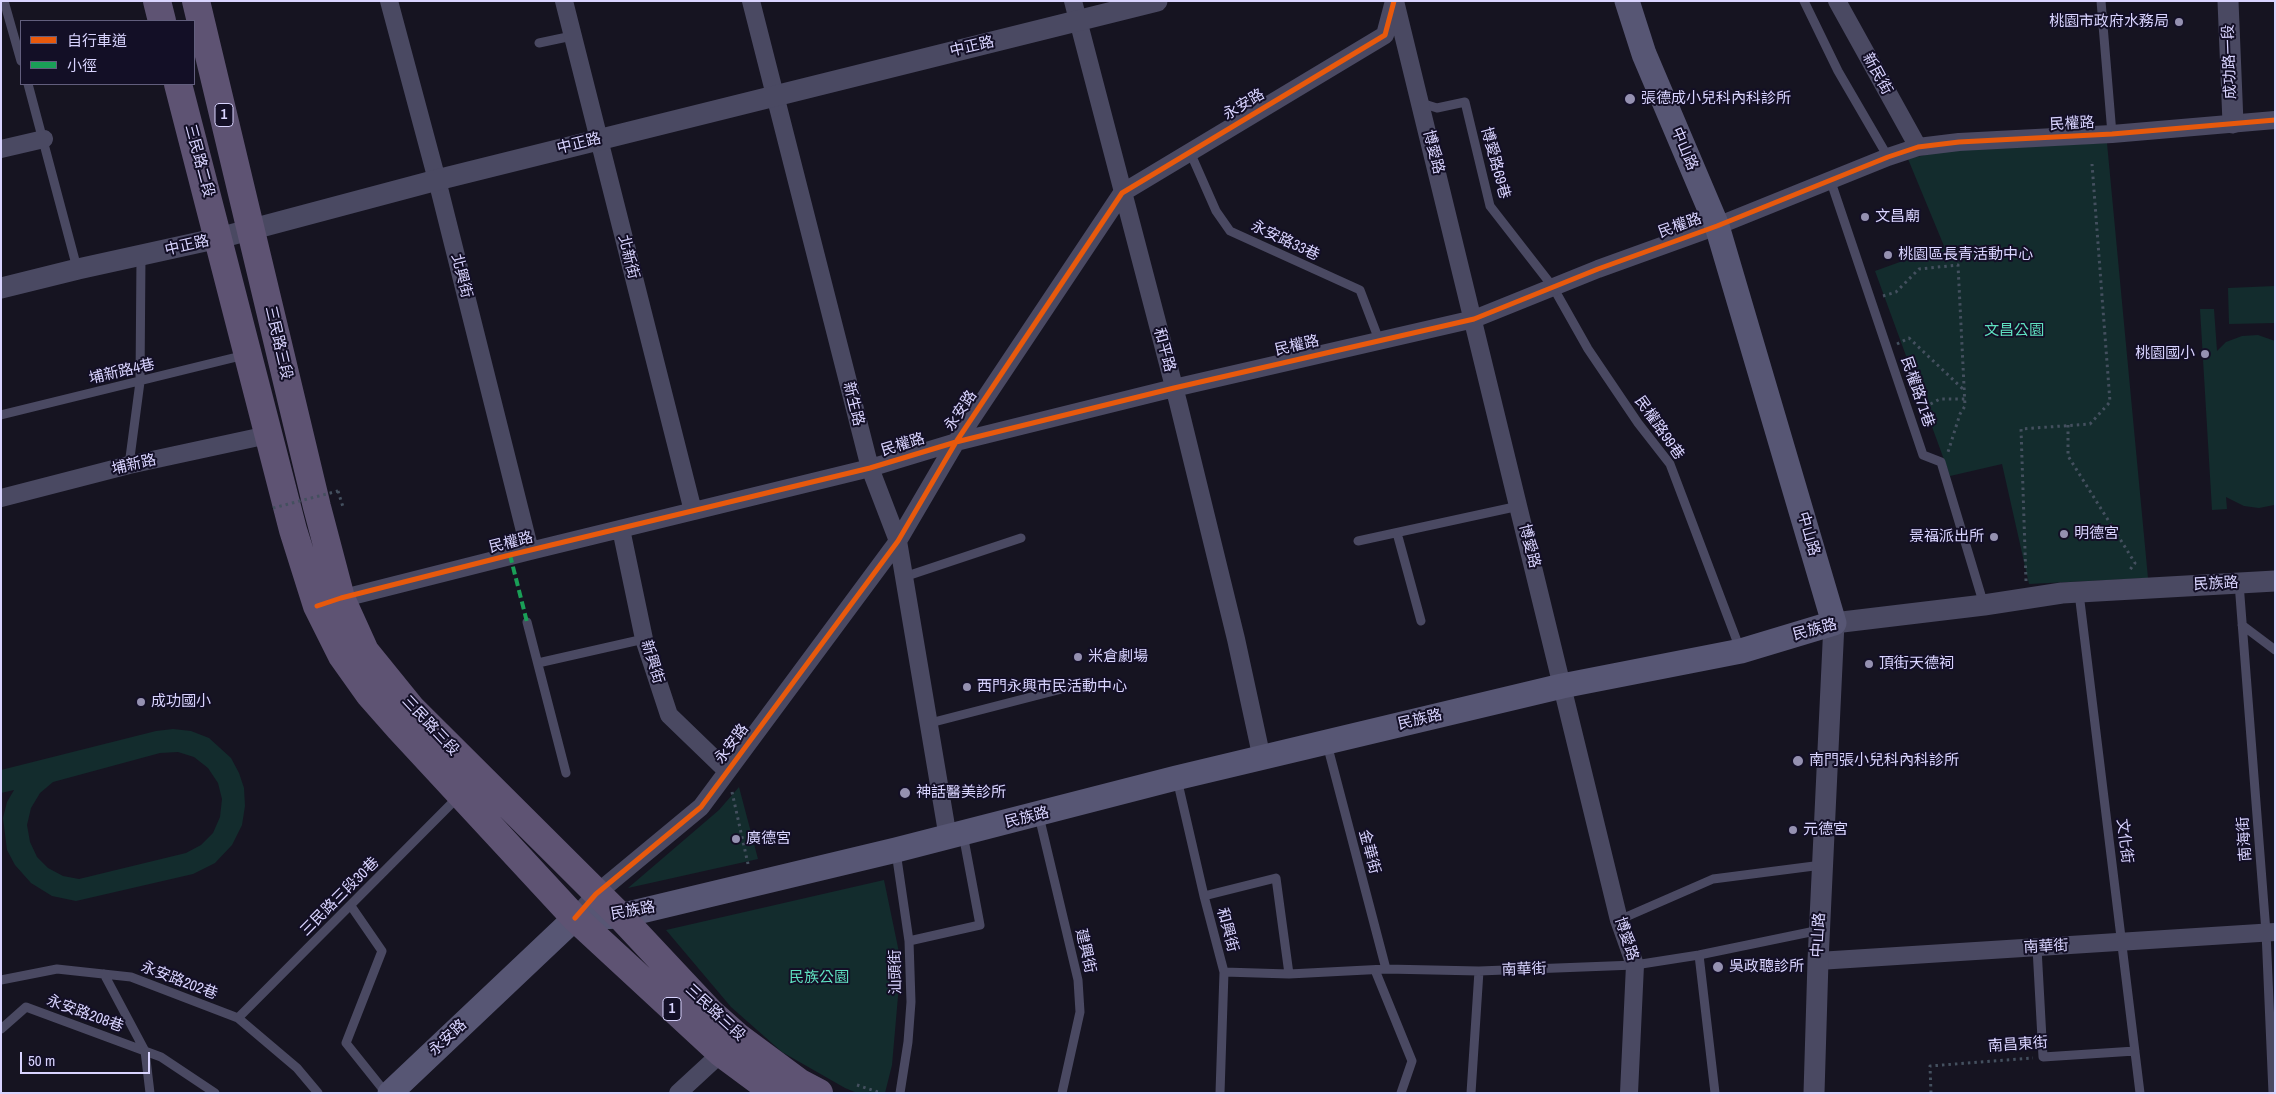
<!DOCTYPE html>
<meta charset="utf-8">
<style>
body{margin:0}
#map{position:relative;width:2276px;height:1094px;overflow:hidden;background:#161421;font-family:"Archivo Narrow","Noto Sans TC",sans-serif}
canvas{display:block}
.frame{position:absolute;inset:0;border:2px solid #d9d4ff;pointer-events:none}
.legend{position:absolute;left:20px;top:20px;width:175px;height:65px;box-sizing:border-box;background:#130f26;border:1px solid #625e7d;margin:0;padding:6px 9px;list-style:none;font-size:15px;color:#d9d4ff}
.legend li{display:flex;align-items:center;gap:10px;height:25px}
.legend b{width:25px;border:1px solid #625e7d}
.scale{position:absolute;left:20px;top:1052px;width:130px;height:22px;box-sizing:border-box;border:2px solid #d9d4ff;border-top:0;padding-left:6px;font-size:15px;line-height:18px;white-space:nowrap;color:#d9d4ff;-webkit-text-stroke:4px #130f26;paint-order:stroke}
</style>
<div id="map">
<canvas width="2276" height="1094"></canvas>
<div class="frame"></div>
<ul class="legend">
<li><b style="height:6px;background:#e8590c"></b>自行車道</li>
<li><b style="height:6px;background:#1a9f57"></b>小徑</li>
</ul>
<div class="scale">50 m</div>
</div>
<script>
const c = document.querySelector('canvas').getContext('2d');
c.lineJoin = 'round';
function paint(path, color) {
  c.fillStyle = color;
  c.fill(path, 'evenodd');
}
function shape(rows) {
  const path = new Path2D();
  for (const r of rows) {
    path.moveTo(r[0], r[1]);
    for (let i = 2; i < r.length; i += 2) path.lineTo(r[i], r[i + 1]);
  }
  return path;
}
function stroke(path, color, width, dash) {
  c.strokeStyle = color;
  c.lineWidth = width;
  c.lineCap = dash ? 'butt' : 'round';
  c.setLineDash(dash || []);
  c.stroke(path);
}
function write(font, color, halo, rows, align = 'center') {
  c.font = font + ' "Archivo Narrow","Noto Sans TC",sans-serif';
  c.lineWidth = 4;
  c.setLineDash([]);
  c.textBaseline = 'middle';
  c.strokeStyle = halo;
  c.fillStyle = color;
  for (const [text, x, y, turn = 0] of rows) {
    c.save();
    c.translate(x, y);
    c.rotate((+turn || 0) * Math.PI / 180);
    c.textAlign = isNaN(turn) ? turn : align;
    if (halo) c.strokeText(text, 0, 0);
    c.fillText(text, 0, 0);
    c.restore();
  }
}
const green = shape([
 [2107,143,2148,578,2029,584,2002,464,1950,476,1875,271,1944,246,1908,159,1946,150],
 [2275,286,2275,323,2229,324,2228,288],
 [2200,309,2214,309,2217,351,2226,342,2242,336,2258,335,2275,341,2274,505,2259,508,2244,506,2226,497,2227,509,2212,510],
 [173,729,191,731,209,738,231,758,239,773,244,788,245,806,242,825,232,845,215,863,193,874,76,901,52,896,31,883,15,865,7,850,3,818,7,802,14,790,1,793,1,770,156,731],
 [178,752,194,757,208,768,218,783,222,799,220,817,213,833,201,845,186,853,79,879,63,876,48,868,37,857,30,842,27,825,31,808,40,793,53,782,160,753],
 [739,787,758,859,628,888,719,810],
 [884,880,901,962,892,1065,885,1093,857,1093,845,1088,782,1052,731,1007,666,930]
]);
const path = shape([
 [1883,296,1896,292,1919,269,1958,265,1965,406,1960,414,1948,452],
 [1897,344,1909,338,1964,390],
 [1919,410,1940,399,1965,399],
 [2068,425,2068,456,2135,563,2129,571],
 [338,491,343,507],
 [2026,581,2021,429,2090,424,2110,402,2092,164],
 [732,792,748,864],
 [857,1085,881,1093],
 [1931,1093,1930,1066,2033,1058]
]);
const service = shape([
 [4,1,21,61],
 [1804,1,1838,71,1888,157],
 [2101,1,2112,134],
 [539,43,572,36],
 [28,84,77,268],
 [1421,103,1437,108,1465,102,1490,206,1553,287,1588,349,1638,423,1670,464,1740,649],
 [1190,152,1216,211,1230,231,1360,290,1379,340],
 [1830,179,1923,455,1941,462,1984,605],
 [1,415,245,355],
 [129,465,140,382,141,256],
 [1397,533,1421,621],
 [1358,541,1519,506],
 [904,577,1021,538],
 [2239,583,2266,932,2273,1093],
 [2079,593,2140,1093],
 [527,622,566,773],
 [2242,625,2275,650],
 [538,663,644,639],
 [930,723,1089,682],
 [1327,744,1386,969],
 [1177,779,1204,896,1224,972,1220,1093],
 [1039,816,1078,980,1080,1012,1062,1093],
 [896,852,909,941,911,1002,908,1042,900,1093],
 [1204,896,1276,878,1289,974],
 [351,906,382,951,346,1043,386,1093],
 [1619,920,1713,879,1822,865],
 [909,941,980,925,963,834],
 [2037,948,2043,1057,2135,1051],
 [1699,955,1715,1093],
 [1375,970,1412,1061,1401,1093],
 [1224,972,1289,974,1386,969,1479,971,1635,965,1699,955,1820,930],
 [104,974,145,1051,150,1093],
 [1,980,57,969,131,977,238,1018,297,1068,318,1093],
 [238,1018,458,797],
 [1,1029,26,1007,161,1057,215,1093],
 [1471,1093,1479,971]
]);
const minor = shape([
 [389,1,437,180,530,551],
 [564,1,693,511],
 [751,1,870,468,898,541,948,838],
 [1073,1,1178,402,1236,639,1262,759],
 [1395,1,1619,920,1635,965,1629,1093],
 [1837,1,1918,147],
 [1,149,44,139],
 [1,498,129,465,268,435],
 [621,529,644,639,669,715,727,771],
 [332,601,530,551,870,468,956,442,1174,388,1474,319,1598,269,1717,226,1888,157,1918,147,1959,142,2112,134,2275,120],
 [575,918,596,894,701,807,898,541,956,442,1122,193,1385,35,1394,1],
 [1818,961,2275,932],
 [678,1093,729,1046]
]);
const tertiary = shape([
 [2228,1,2233,123],
 [1,288,78,269,219,238,437,180,1157,1],
 [1814,1093,1818,961,1834,623,1984,605,2062,593,2275,581]
]);
const secondary = shape([
 [390,1093,575,918,620,916,896,850,1176,778,1562,686,1741,651,1834,623,1717,226,1644,54,1627,1]
]);
const primary = shape([
 [157,1,162,21],
 [196,1,317,507,341,598,365,651,412,709,620,916,711,1013,738,1037,800,1083,819,1093],
 [178,84,293,530,317,606,342,656,369,694,399,728,575,918,721,1053,775,1093]
]);
const pathBridge = shape([
 [273,508,338,491]
]);
const quiet = shape([
 [510,555,527,622]
]);
const cycleway = shape([
 [317,606,341,598,510,555,870,468,956,442,1174,388,1474,319,1598,269,1717,226,1888,157,1918,147,1959,142,2112,134,2275,120],
 [575,918,596,894,701,807,898,541,956,442,1122,193,1385,35,1394,1]
]);
const markers = [
 [2179,22,5,"#9591b1"],
 [1630,99,6,"#9591b1"],
 [1865,217,5,"#9591b1"],
 [1888,255,5,"#9591b1"],
 [2205,354,5,"#9591b1"],
 [2064,534,5,"#9591b1"],
 [1994,537,5,"#9591b1"],
 [1078,657,5,"#9591b1"],
 [1869,664,5,"#9591b1"],
 [967,687,5,"#9591b1"],
 [141,702,5,"#9591b1"],
 [1798,761,6,"#9591b1"],
 [905,793,6,"#9591b1"],
 [1793,830,5,"#9591b1"],
 [736,839,5,"#9591b1"],
 [1718,967,6,"#9591b1"]
];
const shields = [
 [224,115,18],
 [672,1009,18]
];
const shieldNames = [
 ["1",224,115],
 ["1",672,1009]
];
const poiNames = [
 ["桃園市政府水務局",2169,22,"right"],
 ["張德成小兒科內科診所",1641,99],
 ["文昌廟",1875,217],
 ["桃園區長青活動中心",1898,255],
 ["桃園國小",2195,354,"right"],
 ["明德宮",2074,534],
 ["景福派出所",1984,537,"right"],
 ["米倉劇場",1088,657],
 ["頂街天德祠",1879,664],
 ["西門永興市民活動中心",977,687],
 ["成功國小",151,702],
 ["南門張小兒科內科診所",1809,761],
 ["神話醫美診所",916,793],
 ["元德宮",1803,830],
 ["廣德宮",746,839],
 ["吳政聰診所",1729,967]
];
const streetNames = [
 ["中正路",972,47,-13],
 ["成功路一段",2230,62,-92],
 ["新民街",1877,74,61],
 ["永安路",1244,105,-31],
 ["民權路",2072,124,-3],
 ["中正路",579,144,-14],
 ["中山路",1684,149,67],
 ["博愛路",1433,152,76],
 ["三民路二段",199,161,75],
 ["博愛路69巷",1495,163,75],
 ["民權路",1680,226,-20],
 ["永安路33巷",1285,241,25],
 ["中正路",187,246,-13],
 ["北新街",628,257,76],
 ["北興街",461,276,76],
 ["三民路三段",278,343,77],
 ["民權路",1297,346,-13],
 ["和平路",1164,350,75],
 ["埔新路4巷",122,372,-13],
 ["民權路71巷",1917,392,71],
 ["新生路",853,404,76],
 ["永安路",961,411,-56],
 ["民權路99巷",1659,428,55],
 ["民權路",903,445,-17],
 ["埔新路",134,465,-13],
 ["中山路",1808,534,74],
 ["民權路",511,543,-14],
 ["博愛路",1529,546,76],
 ["民族路",2216,584,-3],
 ["民族路",1815,630,-15],
 ["新興街",652,662,73],
 ["民族路",1420,720,-13],
 ["三民路三段",430,726,47],
 ["永安路",732,744,-53],
 ["民族路",1027,818,-14],
 ["南海街",2245,839,-94],
 ["文化街",2124,841,83],
 ["金華街",1369,852,75],
 ["三民路三段30巷",340,897,-45],
 ["民族路",633,911,-10],
 ["和興街",1227,930,75],
 ["中山路",1819,935,-87],
 ["博愛路",1626,939,72],
 ["南華街",2046,947,-3],
 ["建興街",1085,951,77],
 ["南華街",1524,970,-2],
 ["汕頭街",896,972,-91],
 ["永安路202巷",179,981,21],
 ["三民路三段",715,1013,43],
 ["永安路208巷",85,1014,20],
 ["永安路",448,1038,-43],
 ["南昌東街",2018,1045,-4]
];
const parkNames = [
 ["文昌公園",2014,331],
 ["民族公園",819,978]
];
paint(green, '#132c2d');
stroke(path, '#44505f', 3, [2.5, 4]);
stroke(service, '#4a4962', 9);
stroke(minor, '#4a4962', 18);
stroke(tertiary, '#4a4962', 21);
stroke(secondary, '#575674', 25);
stroke(primary, '#5e5373', 28);
stroke(pathBridge, '#44505f', 3, [2.5, 4]);
stroke(quiet, '#1a9f57', 4, [8, 4]);
stroke(cycleway, '#e8590c', 5);
for (const [x, y, r, color] of markers) {
  const dot = new Path2D();
  dot.arc(x, y, r, 0, 2 * Math.PI);
  c.fillStyle = color;
  c.fill(dot);
  stroke(dot, '#130f26', 2);
}
for (const [x, y, w] of shields) {
  const box = new Path2D();
  box.roundRect(x - w / 2, y - 11.5, w, 23, 4);
  c.fillStyle = '#130f26';
  c.fill(box);
  stroke(box, '#d9d4ff', 1);
}
write('bold 14px', '#d9d4ff', null, shieldNames);
write('15px', '#d9d4ff', '#130f26', poiNames, 'left');
write('15px', '#d9d4ff', '#130f26', streetNames);
write('15px', '#5fe0c0', '#130f26', parkNames);
</script>
